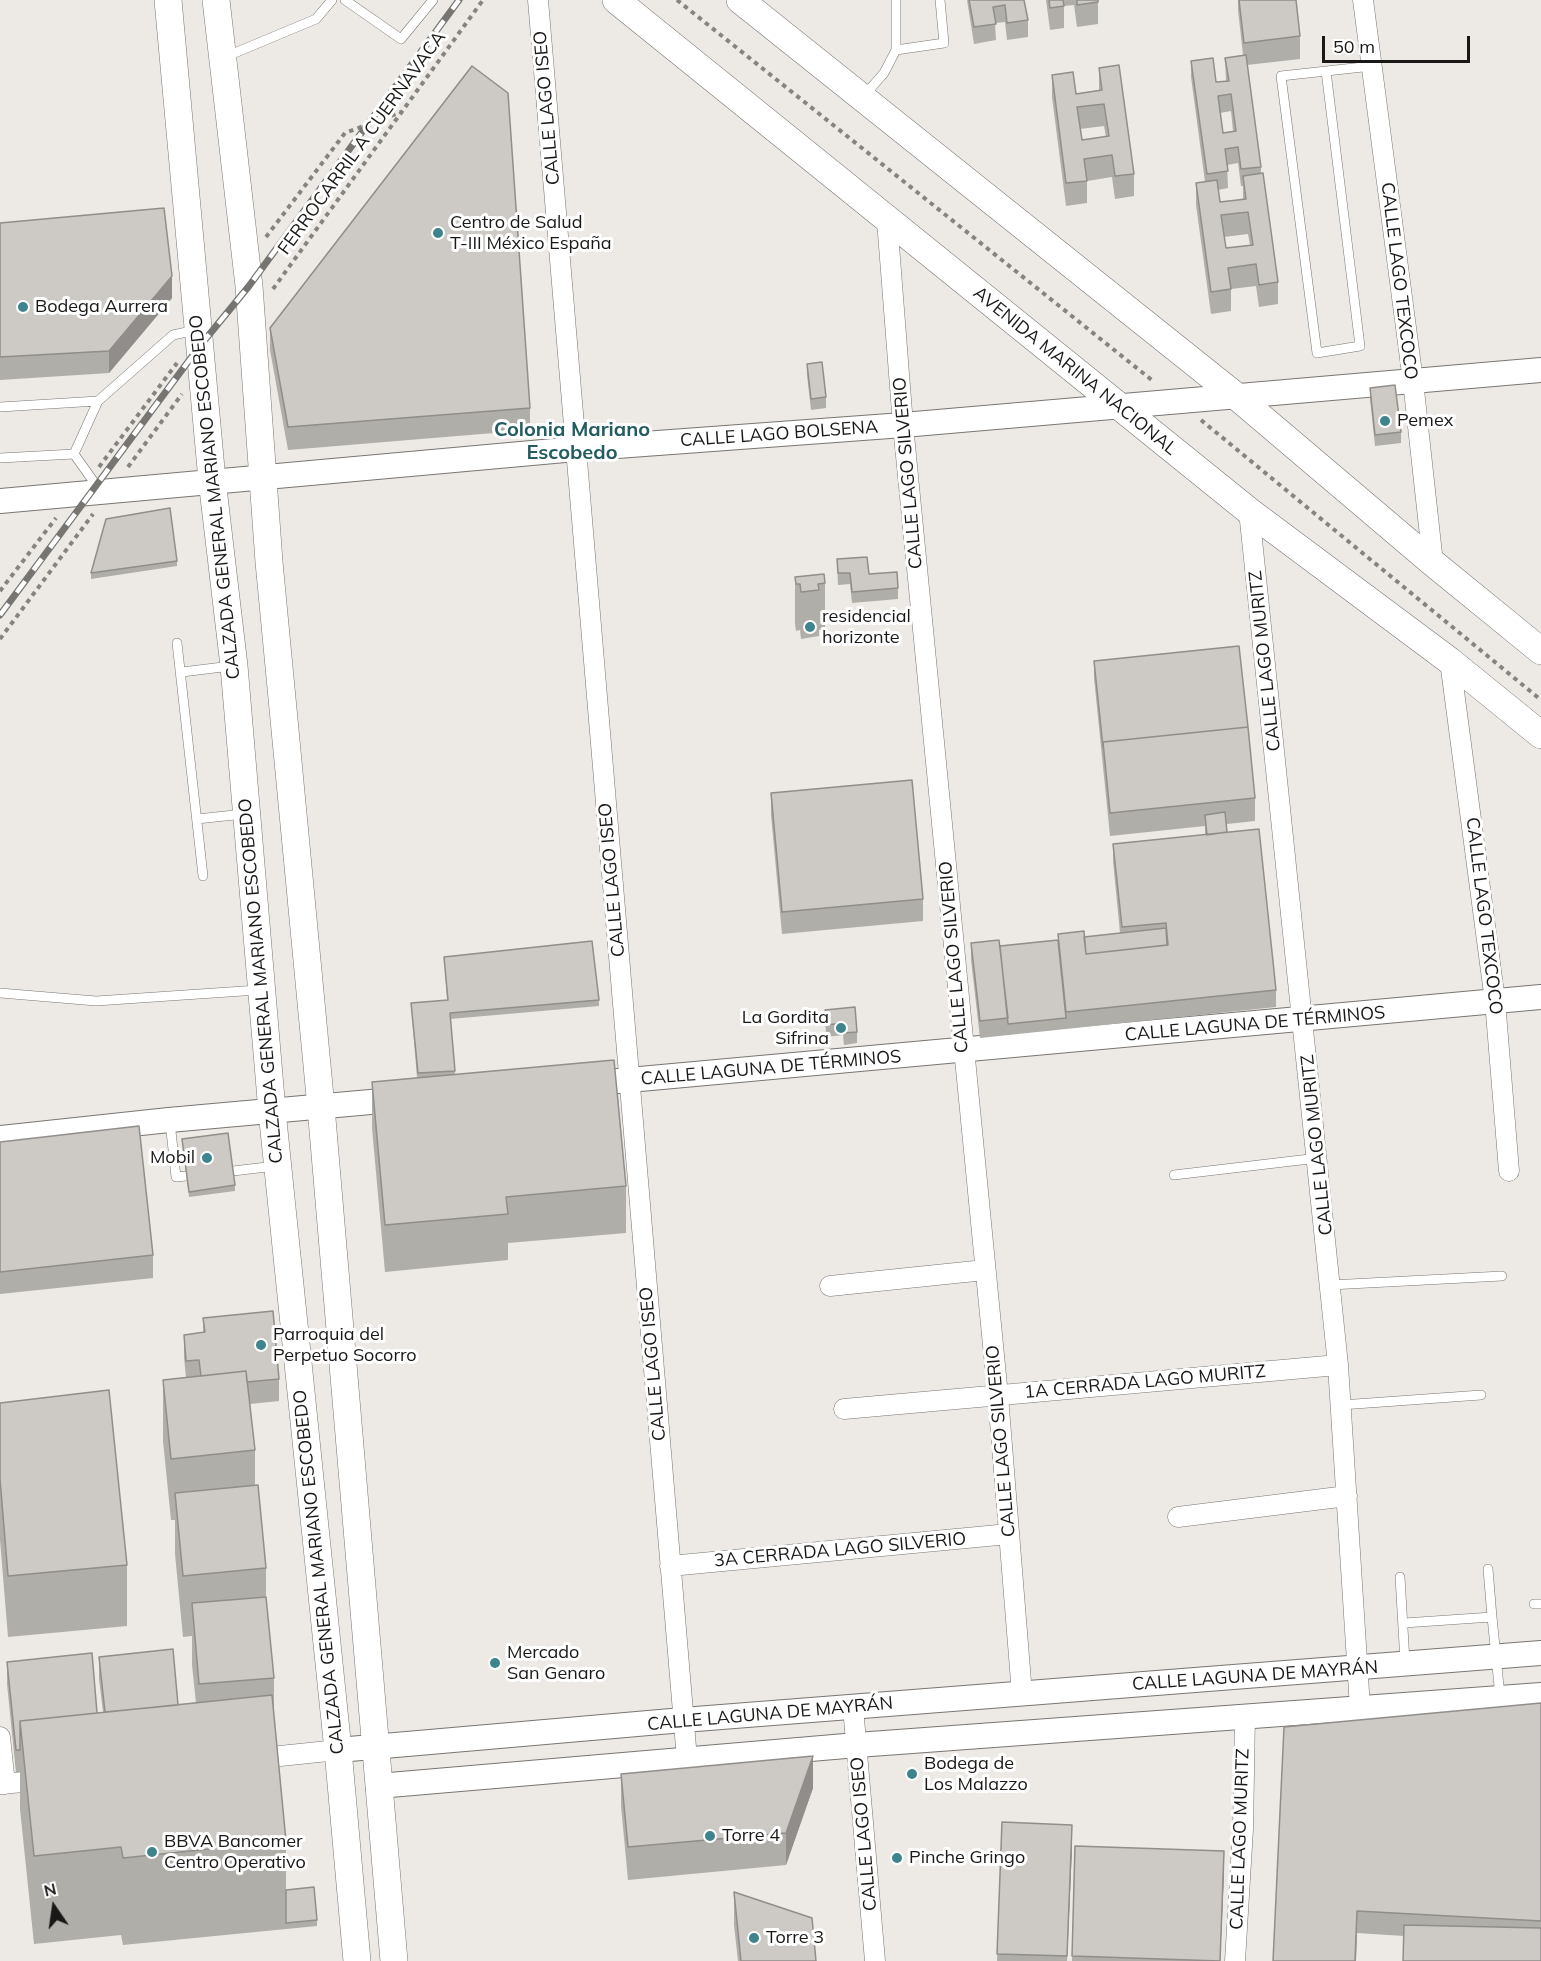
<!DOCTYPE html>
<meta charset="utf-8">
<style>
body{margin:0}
#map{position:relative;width:1541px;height:1961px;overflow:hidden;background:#edeae5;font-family:Mulish,sans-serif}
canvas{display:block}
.north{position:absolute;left:24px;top:1877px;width:60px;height:60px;-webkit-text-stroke:4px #fff;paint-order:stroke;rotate:347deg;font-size:16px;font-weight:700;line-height:24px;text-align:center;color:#191816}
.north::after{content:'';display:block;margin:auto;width:21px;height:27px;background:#191816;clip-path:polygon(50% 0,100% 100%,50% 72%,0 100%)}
.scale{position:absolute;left:1322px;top:36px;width:148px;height:27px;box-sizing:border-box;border:3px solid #191816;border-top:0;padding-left:8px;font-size:18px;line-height:21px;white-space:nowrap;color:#191816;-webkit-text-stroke:4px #fff;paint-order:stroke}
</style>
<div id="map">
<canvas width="1541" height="1961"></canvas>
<div class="north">N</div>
<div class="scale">50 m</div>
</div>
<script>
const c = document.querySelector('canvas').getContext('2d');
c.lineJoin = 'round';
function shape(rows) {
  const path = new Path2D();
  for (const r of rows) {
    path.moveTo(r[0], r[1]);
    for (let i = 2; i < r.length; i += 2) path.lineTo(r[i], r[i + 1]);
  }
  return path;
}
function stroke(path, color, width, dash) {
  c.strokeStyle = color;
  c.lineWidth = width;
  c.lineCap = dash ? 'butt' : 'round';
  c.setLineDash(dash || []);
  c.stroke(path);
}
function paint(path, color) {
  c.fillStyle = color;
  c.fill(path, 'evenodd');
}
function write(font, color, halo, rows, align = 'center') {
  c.font = font + ' Mulish,sans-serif';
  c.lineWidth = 6;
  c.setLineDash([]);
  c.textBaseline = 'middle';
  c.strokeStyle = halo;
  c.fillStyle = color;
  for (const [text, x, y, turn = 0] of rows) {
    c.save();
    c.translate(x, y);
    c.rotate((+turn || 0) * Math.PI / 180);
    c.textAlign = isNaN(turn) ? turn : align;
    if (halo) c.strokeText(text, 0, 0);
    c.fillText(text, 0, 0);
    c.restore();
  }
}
const path = shape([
 [677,0,1153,381],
 [266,237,345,133,401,112],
 [273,289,483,0],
 [1201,420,1541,700],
 [99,467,177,363],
 [128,467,182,394],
 [0,591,56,518],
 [0,639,93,514]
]);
const service = shape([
 [345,0,401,39,433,0],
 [896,50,944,43,940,0],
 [225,57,316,19,332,0],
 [1326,71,1360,346,1317,353,1281,76,1372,66],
 [864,96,884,73,896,50,896,0],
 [0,407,98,401],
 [74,454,96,485,103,487],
 [0,458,74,454,98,401,173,335,196,330],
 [177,643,203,876],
 [182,672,231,666],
 [197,819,244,814],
 [0,993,96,1001,258,990],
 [170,1122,176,1177,186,1176],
 [233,1171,275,1166],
 [1174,1175,1318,1158],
 [1330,1285,1502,1276],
 [1341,1405,1481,1395],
 [1488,1569,1492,1617],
 [1400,1577,1405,1662],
 [1534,1604,1541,1604],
 [1404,1623,1492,1617,1500,1696]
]);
const minor = shape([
 [538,0,687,1759],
 [1363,0,1413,381,1433,563],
 [887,220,903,425,998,1396,1022,1694],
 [1249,511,1338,1365,1360,1708],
 [1450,661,1495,1001,1509,1171],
 [830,1286,985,1270],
 [844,1409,1338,1365],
 [1178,1517,1347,1496],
 [670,1566,1009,1534],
 [853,1707,875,1961],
 [0,1737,5,1784],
 [251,1759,338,1750],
 [0,1784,46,1780],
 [1235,1961,1243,1829,1245,1716]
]);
const tertiary = shape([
 [0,501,576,449,903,425,1541,370],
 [585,1084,1541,997],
 [0,1138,169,1120,404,1099],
 [338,1750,683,1720,1541,1653],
 [378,1786,857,1745,1541,1695]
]);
const secondary = shape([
 [168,0,212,480,234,666,272,1111,338,1750,357,1961],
 [216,0,249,286,269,562,321,1107,394,1961],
 [616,0,1249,511,1450,661,1541,735],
 [740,0,1236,396,1433,563,1541,651]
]);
const rail = shape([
 [0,615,199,347,249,286,459,0]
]);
const wall = shape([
 [967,0,1024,0,1028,20,1028,37,1007,40,1005,22,995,23,996,40,974,44],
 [1046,0,1098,0,1098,24,1077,27,1074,5,1064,6,1064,28,1050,30],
 [1238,0,1296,0,1300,36,1300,59,1247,65,1261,167,1261,173,1278,282,1278,304,1259,307,1256,286,1231,289,1231,311,1211,314,1196,205,1196,183,1205,182,1191,77,1191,61,1216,82,1226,81,1225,58,1243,55,1238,10],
 [1231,111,1233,131,1223,133,1220,113],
 [1238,163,1241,186,1243,186,1243,199,1220,202,1218,190,1228,188,1227,165],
 [1248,234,1250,245,1226,248,1224,237],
 [1099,68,1134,174,1134,196,1115,199,1112,177,1087,181,1087,203,1066,206,1052,97,1052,75,1076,94,1099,90],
 [1104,126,1106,137,1082,140,1080,129],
 [0,223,172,298,109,373,0,380],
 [270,328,530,408,530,430,288,450,270,350],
 [807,364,826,397,826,408,811,410,807,375],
 [1370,388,1401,432,1401,443,1375,446,1370,399],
 [837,559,898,588,898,599,852,603,850,584,838,585],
 [177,561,177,566,91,579,91,573],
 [795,577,825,583,825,630,819,630,819,636,801,639,800,630,796,631,795,624],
 [1094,661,1255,798,1255,821,1227,824,1227,832,1276,990,1276,1007,980,1038,971,960,971,943,1000,946,1058,940,1058,934,1084,937,1120,933,1113,861,1113,844,1205,835,1205,826,1110,836,1094,678],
 [771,793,923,899,923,921,782,934,771,815],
 [444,957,599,1000,599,1006,450,1019,455,1074,626,1186,626,1233,508,1243,508,1260,385,1272,372,1128,372,1082,417,1078,411,1003,447,1000],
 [825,1010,857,1032,857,1043,844,1045,843,1035,826,1037],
 [182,1139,235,1185,235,1191,189,1197],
 [0,1142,153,1255,153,1278,0,1294],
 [203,1318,279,1379,279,1401,250,1404,255,1450,255,1485,266,1568,266,1597,274,1678,274,1715,286,1841,286,1890,317,1920,317,1926,123,1945,121,1935,34,1944,20,1809,20,1772,16,1773,7,1684,7,1662,97,1713,103,1712,99,1679,99,1657,178,1705,196,1703,192,1665,192,1636,183,1637,175,1554,175,1520,171,1520,163,1441,163,1380,186,1378,184,1357,184,1335,203,1333],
 [0,1403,127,1565,127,1626,8,1637,0,1540],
 [1541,1703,1541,1961,1404,1936,1357,1933,1356,1961,1273,1961],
 [621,1774,813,1788,786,1865,628,1880,621,1806],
 [1002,1822,1072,1847,1067,1961,997,1961],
 [1075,1846,1224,1873,1220,1961,1072,1961],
 [734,1892,816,1961,738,1961,734,1925]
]);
const shadedWall = shape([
 [172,276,172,298,109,373,109,351],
 [813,1756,813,1788,786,1865,786,1833],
 [1072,1825,1072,1847,1067,1961],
 [1224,1851,1224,1873,1220,1961],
 [1357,1911,1356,1961,1355,1961]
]);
const building = shape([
 [969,0,1024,0,1028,20,1007,23,1005,5,993,7,996,24,974,27,969,0],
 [1049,0,1063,0,1064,6,1050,8,1049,0],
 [1077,0,1098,0,1098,2,1077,5,1077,0],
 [1239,0,1296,0,1300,36,1244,43,1239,0],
 [1246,55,1261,167,1241,169,1238,147,1225,149,1228,171,1207,174,1191,61,1213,58,1216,82,1229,81,1225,58,1246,55],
 [1231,94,1236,131,1223,133,1218,96,1231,94],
 [1119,65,1134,174,1115,176,1112,155,1084,159,1087,181,1066,183,1052,75,1073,72,1076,94,1102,90,1099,68,1119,65],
 [1104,104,1109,136,1082,140,1077,107,1104,104],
 [472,66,508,93,530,408,288,427,270,328,472,66],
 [1263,173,1278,282,1259,285,1256,264,1228,268,1231,289,1211,292,1196,183,1217,180,1220,202,1246,199,1243,176,1263,173],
 [1248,212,1253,245,1226,248,1221,215,1248,212],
 [164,208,172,276,109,351,0,357,0,223,164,208],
 [822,362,826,397,811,399,807,364,822,362],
 [1395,385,1401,432,1375,435,1370,388,1395,385],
 [170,508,177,561,91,573,106,519,170,508],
 [867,557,869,574,897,572,898,588,852,592,850,573,838,573,837,559,867,557],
 [824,574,825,583,818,584,819,590,801,592,800,584,796,584,795,577,824,574],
 [1239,646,1248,727,1103,742,1103,747,1094,661,1239,646],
 [1248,727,1255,798,1110,813,1103,742,1248,727],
 [912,780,923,899,782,912,771,793,912,780],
 [1225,812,1227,832,1207,835,1205,815,1225,812],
 [1259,829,1276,990,1066,1012,1058,934,1084,931,1086,954,1168,945,1166,923,1122,927,1113,844,1259,829],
 [1166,928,1167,945,1086,954,1084,937,1166,928],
 [999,940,1008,1018,980,1021,971,943,999,940],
 [1058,940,1066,1018,1008,1024,1000,946,1058,940],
 [592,941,599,1000,450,1013,455,1071,418,1073,411,1003,448,1000,444,957,592,941],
 [855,1007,857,1032,844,1033,843,1023,826,1025,825,1010,855,1007],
 [614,1060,626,1186,506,1197,508,1214,385,1225,372,1082,614,1060],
 [139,1126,153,1255,0,1272,0,1142,139,1126],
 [228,1133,235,1185,189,1192,182,1139,228,1133],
 [273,1311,279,1379,247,1382,246,1371,201,1376,199,1360,186,1361,184,1335,205,1332,203,1318,273,1311],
 [246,1371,255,1450,171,1459,163,1380,246,1371],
 [109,1390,127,1565,8,1576,0,1479,0,1403,109,1390],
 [258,1485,266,1568,183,1576,175,1493,258,1485],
 [266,1597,274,1678,199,1684,192,1603,266,1597],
 [173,1649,178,1705,105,1712,99,1657,173,1649],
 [92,1653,97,1713,20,1721,20,1750,16,1750,7,1662,92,1653],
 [272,1695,286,1841,123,1858,121,1847,34,1856,20,1721,272,1695],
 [1541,1703,1541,1921,1357,1911,1355,1961,1273,1961,1284,1727,1541,1703],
 [813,1756,786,1833,628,1847,621,1774,813,1756],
 [1002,1822,1072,1825,1067,1956,997,1954,1002,1822],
 [1075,1846,1224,1851,1220,1961,1072,1956,1075,1846],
 [314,1887,317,1920,286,1923,286,1890,314,1887],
 [734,1892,812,1918,816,1961,741,1961,734,1892],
 [1404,1925,1541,1928,1541,1961,1403,1961,1404,1925]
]);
const markers = [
 [438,233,6,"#3d848c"],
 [23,307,6,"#3d848c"],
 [1385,421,6,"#3d848c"],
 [810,627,6,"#3d848c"],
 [841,1028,6,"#3d848c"],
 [207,1158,6,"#3d848c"],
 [261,1345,6,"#3d848c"],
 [495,1663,6,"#3d848c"],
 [912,1774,6,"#3d848c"],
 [710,1836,6,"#3d848c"],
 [152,1852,6,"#3d848c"],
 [897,1858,6,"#3d848c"],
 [754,1938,6,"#3d848c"]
];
const streetNames = [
 ["CALLE LAGO ISEO",547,108,-95],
 ["FERROCARRIL A CUERNAVACA",362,143,-54],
 ["CALLE LAGO TEXCOCO",1399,281,83],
 ["AVENIDA MARINA NACIONAL",1075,371,39],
 ["CALLE LAGO BOLSENA",779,434,-4],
 ["CALLE LAGO SILVERIO",908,473,-95],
 ["CALZADA GENERAL MARIANO ESCOBEDO",215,497,-96],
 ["CALLE LAGO MURITZ",1265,661,-96],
 ["CALLE LAGO ISEO",612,880,-95],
 ["CALLE LAGO TEXCOCO",1484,916,83],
 ["CALLE LAGO SILVERIO",954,957,-95],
 ["CALZADA GENERAL MARIANO ESCOBEDO",261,981,-95],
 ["CALLE LAGUNA DE TÉRMINOS",1255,1024,-5],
 ["CALLE LAGUNA DE TÉRMINOS",771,1068,-5],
 ["CALLE LAGO MURITZ",1317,1145,-96],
 ["CALLE LAGO ISEO",653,1364,-95],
 ["1A CERRADA LAGO MURITZ",1145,1382,-5],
 ["CALLE LAGO SILVERIO",1001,1441,-95],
 ["3A CERRADA LAGO SILVERIO",840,1550,-5],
 ["CALZADA GENERAL MARIANO ESCOBEDO",319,1572,-96],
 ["CALLE LAGUNA DE MAYRÁN",1255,1676,-4],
 ["CALLE LAGUNA DE MAYRÁN",770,1714,-5],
 ["CALLE LAGO ISEO",864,1834,-95],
 ["CALLE LAGO MURITZ",1240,1839,-88]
];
const poiNames = [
 ["Centro de Salud",450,223],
 ["T-III México España",450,244],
 ["Bodega Aurrera",35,307],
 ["Pemex",1397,421],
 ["residencial",822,617],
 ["horizonte",822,638],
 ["La Gordita",829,1018,"right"],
 ["Sifrina",829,1039,"right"],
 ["Mobil",195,1158,"right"],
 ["Parroquia del",273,1335],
 ["Perpetuo Socorro",273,1356],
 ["Mercado",507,1653],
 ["San Genaro",507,1674],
 ["Bodega de",924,1764],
 ["Los Malazzo",924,1785],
 ["Torre 4",722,1836],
 ["BBVA Bancomer",164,1842],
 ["Centro Operativo",164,1863],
 ["Pinche Gringo",909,1858],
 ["Torre 3",766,1938]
];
const neighbourhoodNames = [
 ["Colonia Mariano",572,430],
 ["Escobedo",572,453]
];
stroke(service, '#797571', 10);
stroke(minor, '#797571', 21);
stroke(tertiary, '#797571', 26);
stroke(secondary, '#797571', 28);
stroke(path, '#868480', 4, [4.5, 4.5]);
stroke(service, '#fff', 9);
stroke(minor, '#fff', 20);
stroke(tertiary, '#fff', 24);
stroke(secondary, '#fff', 27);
stroke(rail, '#777572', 7);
stroke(rail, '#fff', 4.5, [14]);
paint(wall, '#b0aea9');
paint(shadedWall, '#908d8a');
paint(building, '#cdcac5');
stroke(building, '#908d8a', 1.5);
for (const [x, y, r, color] of markers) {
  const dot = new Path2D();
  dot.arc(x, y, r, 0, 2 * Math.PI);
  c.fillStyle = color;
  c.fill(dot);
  stroke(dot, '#fff', 2);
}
write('18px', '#191816', '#fff', streetNames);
write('18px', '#191816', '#fff', poiNames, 'left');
write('bold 20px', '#235c63', '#fff', neighbourhoodNames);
</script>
